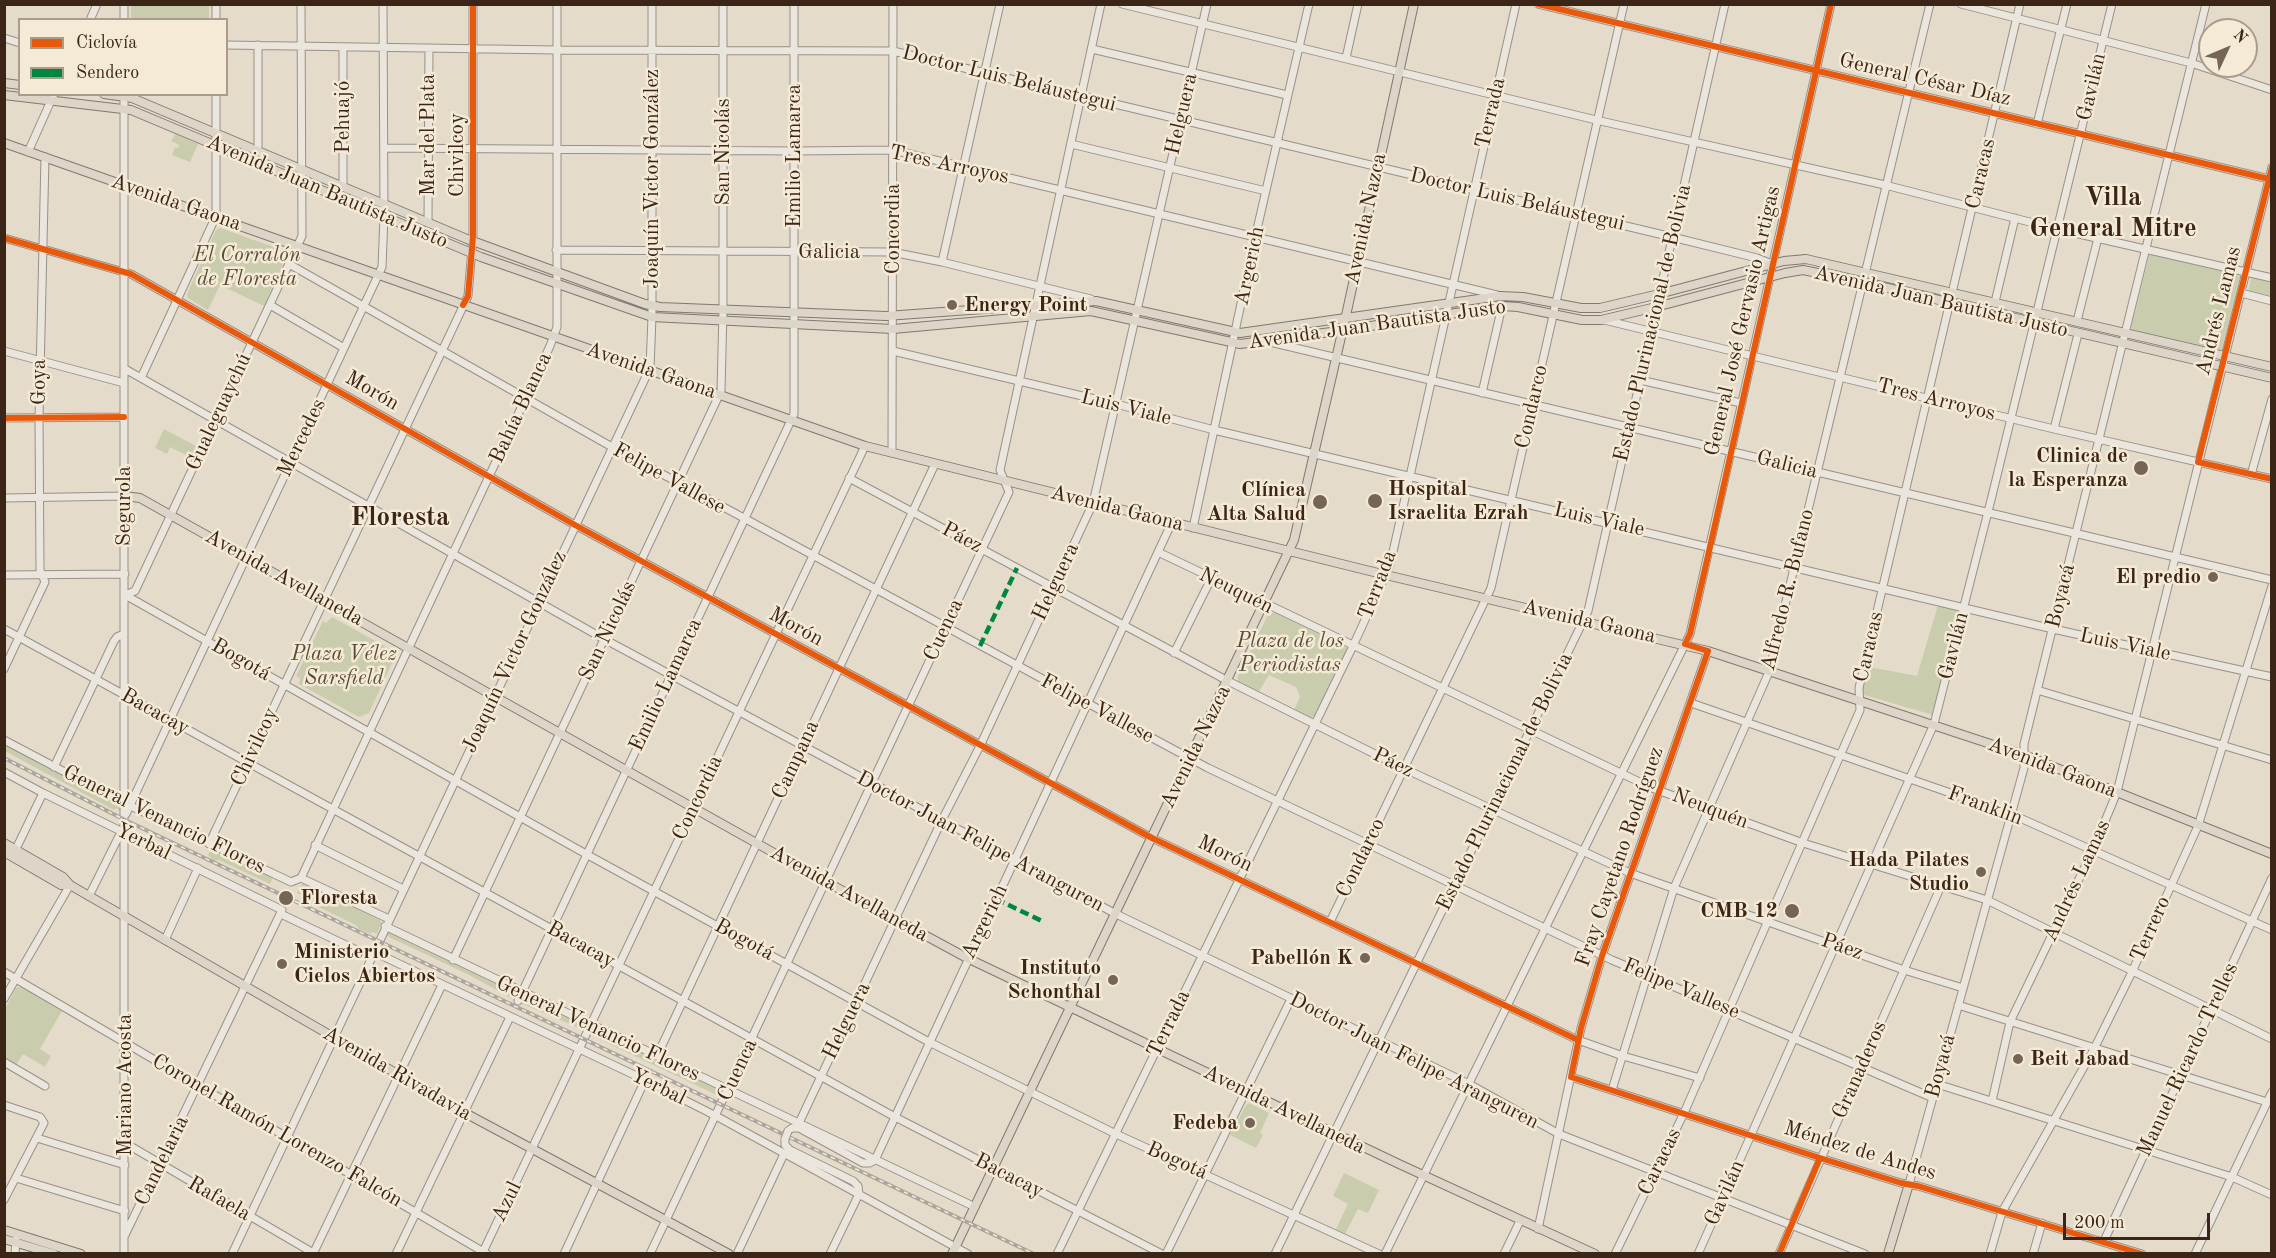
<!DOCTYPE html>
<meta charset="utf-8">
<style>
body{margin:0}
#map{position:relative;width:2276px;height:1258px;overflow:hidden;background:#e4dbca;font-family:"Old Standard TT",serif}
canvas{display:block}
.frame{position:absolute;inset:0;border:6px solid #3b2517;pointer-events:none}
.legend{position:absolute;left:18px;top:18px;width:210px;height:78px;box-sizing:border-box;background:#f5ead6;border:2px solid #ab9b8a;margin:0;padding:8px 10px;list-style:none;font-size:18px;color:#3b2517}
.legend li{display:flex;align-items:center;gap:12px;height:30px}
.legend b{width:30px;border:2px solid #ab9b8a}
.north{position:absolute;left:2198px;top:18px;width:60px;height:60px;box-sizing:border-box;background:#f5ead6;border:2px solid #ab9b8a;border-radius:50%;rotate:46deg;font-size:16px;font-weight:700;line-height:24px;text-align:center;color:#3b2517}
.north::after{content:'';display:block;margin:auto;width:21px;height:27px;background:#766556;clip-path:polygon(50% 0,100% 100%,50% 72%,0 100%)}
.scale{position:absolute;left:2063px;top:1213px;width:147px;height:27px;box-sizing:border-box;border:3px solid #3b2517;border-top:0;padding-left:8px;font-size:18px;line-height:21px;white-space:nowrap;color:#3b2517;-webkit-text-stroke:4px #f5ead6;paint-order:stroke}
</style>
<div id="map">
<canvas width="2276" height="1258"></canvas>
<div class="frame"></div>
<ul class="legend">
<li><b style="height:8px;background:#e8590c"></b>Ciclovía</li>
<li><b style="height:8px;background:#00873e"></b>Sendero</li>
</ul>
<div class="north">N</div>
<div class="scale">200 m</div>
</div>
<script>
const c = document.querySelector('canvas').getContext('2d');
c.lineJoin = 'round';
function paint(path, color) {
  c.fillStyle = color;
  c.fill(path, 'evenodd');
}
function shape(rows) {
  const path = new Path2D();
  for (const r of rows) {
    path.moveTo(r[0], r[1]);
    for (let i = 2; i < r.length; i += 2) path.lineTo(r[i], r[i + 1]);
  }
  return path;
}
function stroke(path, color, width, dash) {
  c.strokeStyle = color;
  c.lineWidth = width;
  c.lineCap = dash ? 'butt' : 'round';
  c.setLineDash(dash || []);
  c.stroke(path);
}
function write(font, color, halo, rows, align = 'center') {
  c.font = font + ' "Old Standard TT",serif';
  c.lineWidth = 5;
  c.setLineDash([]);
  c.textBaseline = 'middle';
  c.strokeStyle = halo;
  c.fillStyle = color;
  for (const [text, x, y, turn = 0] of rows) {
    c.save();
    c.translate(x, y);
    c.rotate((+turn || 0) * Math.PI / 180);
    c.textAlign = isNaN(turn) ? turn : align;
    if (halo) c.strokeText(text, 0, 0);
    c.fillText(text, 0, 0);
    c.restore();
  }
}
const green = shape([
 [131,5,209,5,209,19,131,19],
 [175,134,198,144,190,162,172,155,175,147,178,148,179,145,171,141],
 [220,228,285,251,287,255,264,306,220,285,208,310,188,298,187,294,216,230],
 [2151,253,2240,276,2221,352,2133,332,2131,328,2149,256],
 [2252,275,2271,279,2271,302,2247,296],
 [164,429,198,447,192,458,170,447,167,454,155,448],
 [1938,605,1956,610,1958,615,1933,715,1861,694,1869,667,1917,676],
 [1272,613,1276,613,1347,648,1347,651,1315,715,1311,718,1294,710,1300,697,1296,687,1269,675,1258,693,1238,682,1238,676,1267,617],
 [332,617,390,649,389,655,393,661,369,713,359,717,299,684,300,679,296,676,323,621,326,623],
 [5,742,120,804,121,811,115,808,114,810,5,751],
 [211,848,273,877,270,884,219,860,214,861,208,855],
 [304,883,380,920,381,923,377,934,372,932,371,934,359,929,356,925,300,898,301,895,297,893,301,885],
 [387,931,518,993,515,1000,469,975,385,935],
 [21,987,62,1011,40,1049,51,1056,45,1067,23,1054,16,1065,5,1059,5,1009,16,988],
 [524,996,586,1025,587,1026,584,1030,520,1003],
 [593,1029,723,1090,721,1097,601,1040,592,1030],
 [1249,1103,1269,1113,1260,1133,1263,1135,1256,1148,1230,1135,1246,1105],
 [1344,1173,1379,1190,1368,1213,1358,1209,1345,1234,1336,1229,1348,1204,1333,1196]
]);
const minor = shape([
 [1122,4,1596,120,1885,185,2057,229,2272,278],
 [1538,4,2269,179],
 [1961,4,2191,63,2272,90],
 [90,20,97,4],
 [124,20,124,4],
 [216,20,216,4],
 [4,38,20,43],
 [226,45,557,50,893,51,1672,237,1757,258,1772,264],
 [1092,49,1287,95],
 [1346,58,1358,4],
 [2037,124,2067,4],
 [1071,144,1266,191],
 [384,148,795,151,893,150,1497,295],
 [258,151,258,45],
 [28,152,54,94],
 [343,187,343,47],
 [428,222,429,48],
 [4,238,131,274,575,525,1152,838,1578,1040,1623,1056,1700,1078],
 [556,250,892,252,942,262,1091,299],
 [942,262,1000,4],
 [289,264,612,447,1208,768,1612,960,1933,1098],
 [2241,293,2272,301],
 [1995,302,2015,218],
 [270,305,344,348],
 [1604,320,2054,429,2272,479],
 [2077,321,2098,238],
 [1270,342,2272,580],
 [4,351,124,383],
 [893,351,1116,404,1214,430,2053,629,2272,677],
 [125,369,604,639,1116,914,1469,1084,1559,1134,1865,1254],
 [141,378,216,216,216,94],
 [1640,380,1741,403],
 [1482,393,1502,306],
 [4,418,124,417],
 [2054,429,2078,334],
 [892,453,893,4],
 [2251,475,2272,399],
 [849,478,1228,681,1405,769,1630,873,1904,970,1963,988],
 [4,498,125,496],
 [1193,528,1255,238,1309,4],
 [1158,552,1652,788,1803,843,1987,900,2272,1039],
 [4,575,125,574],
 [125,595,586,854,929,1042,1116,1134,1379,1254],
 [125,595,135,591,302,236,301,4],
 [4,629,895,1117,1162,1254],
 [1174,653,1211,579],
 [4,669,45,582,40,570,39,418,45,157],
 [2037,690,2272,760],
 [1691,703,2011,814,2272,930],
 [4,740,120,801,291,882,301,878],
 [54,767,114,641,117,637,124,634],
 [4,772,43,793,282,910,125,1235],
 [126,814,382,267,384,216,383,4],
 [209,844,468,296,473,236,473,4],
 [315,845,403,889],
 [14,853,43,793],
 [301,878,550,346,557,327,557,4],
 [301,878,389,919],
 [89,896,118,838,123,832],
 [281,914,371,957],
 [1330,922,1491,588,1624,4],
 [385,926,975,1207],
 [165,940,198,868],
 [374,952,645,1080,716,1116,968,1254],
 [453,960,721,391,723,310,723,4],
 [4,972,487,1254],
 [4,999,70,885],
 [518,1001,794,414,794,4],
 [1958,1005,2267,1102],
 [657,1056,935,464],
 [4,1062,45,1086],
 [1571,1077,1820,1158,1901,1183,1918,1186,2142,1254],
 [1937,1084,2232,1177,2272,1195],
 [1612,1090,1674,888,1769,672,1930,4],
 [1992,1101,2010,1022,2093,850,2117,792,2272,167],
 [4,1105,40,1117,44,1123,4,1200],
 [799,1123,941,822,980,746,1093,503,1207,4],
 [788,1131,792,1128,799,1128,863,1163,870,1163,875,1160,1172,522],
 [37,1138,125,1165],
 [785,1139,785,1145,790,1150,853,1181,858,1186,859,1194],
 [125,1143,315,1254],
 [16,1178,125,1211],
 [1909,1184,2024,768,2024,744,2206,4],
 [1538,1229,1581,1028,1602,956,1708,651],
 [2104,1241,2272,878],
 [15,1254,16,1240],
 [124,1254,124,94],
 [232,1254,650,368,652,317,652,4],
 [313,1254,442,985],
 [396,1254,510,1017],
 [482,1254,865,446],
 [564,1254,645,1080],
 [650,1254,1009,492,1000,470,1101,4],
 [737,1254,784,1154],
 [830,1254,859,1194],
 [1057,1254,1353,646,1390,565,1516,4],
 [1166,1254,1291,999],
 [1275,1254,1588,611,1725,4],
 [1385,1254,1690,634,1831,4],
 [1504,1254,1520,1221],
 [1615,1254,1684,1113,1860,710,1859,688,2020,4],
 [1698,1254,1934,724,1992,496,2112,4],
 [1779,1254,1941,886],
 [1990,1254,2002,1212,2094,1049,2132,972,2198,826,2272,586],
 [2033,1254,2042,1223],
 [2195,1254,2272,1092]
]);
const major = shape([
 [4,83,20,85],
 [104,94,132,98,467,239,645,304,660,307,886,316,1096,301,1240,333,1500,296,1523,297,1581,308,1600,308,1659,294,1784,261,1806,259,2272,367],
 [4,95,131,110,481,257,652,317,893,329,1091,311,1240,344,1331,332,1502,306,1518,307,1582,320,1601,320,1656,307,1785,273,1803,270,1862,282,2272,378],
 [4,143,865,446,1386,575,1708,651,2024,755,2272,854],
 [125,496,140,498,808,872,967,958,1399,1164,1595,1254],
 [4,843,63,877,70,885,465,1113,729,1254],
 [4,852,61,885,70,885],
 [4,1230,81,1254],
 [4,1239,54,1254],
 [952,1254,1294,540,1347,311,1414,4],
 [1888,1254,1909,1184]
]);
const rail = shape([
 [4,758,125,820,1034,1254]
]);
const minorBridge = shape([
 [785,1139,788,1131]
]);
const quiet = shape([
 [980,646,1017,568],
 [996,899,1044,922]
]);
const cycleway = shape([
 [1538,4,2269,179],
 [1831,4,1710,547,1690,634,1685,644,1708,651,1602,956,1581,1028,1571,1077,1820,1158,1901,1183,1918,1186,2142,1254],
 [2272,167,2198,462,2272,479],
 [4,238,131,274,575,525,1152,838,1578,1040],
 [463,305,468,296,473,236,473,4],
 [4,418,124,417],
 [1779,1254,1820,1158]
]);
const markers = [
 [952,305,6,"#766556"],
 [2141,468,8,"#766556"],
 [1375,501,8,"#766556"],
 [1320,502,8,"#766556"],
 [2213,577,6,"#766556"],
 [1981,872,6,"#766556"],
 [286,898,8,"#766556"],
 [1792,911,8,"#766556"],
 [1365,958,6,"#766556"],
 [282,964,6,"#766556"],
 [1113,980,6,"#766556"],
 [2018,1059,6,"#766556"],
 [1250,1123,6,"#766556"]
];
const streetNames = [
 ["Doctor Luis Beláustegui",1009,79,14],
 ["General César Díaz",1925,80,13],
 ["Gavilán",2092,87,-77],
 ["Terrada",1491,113,-77],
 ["Helguera",1182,114,-77],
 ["Pehuajó",343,117,-90],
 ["Mar del Plata",428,135,-90],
 ["San Nicolás",723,152,-90],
 ["Chivilcoy",457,155,-90],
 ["Emilio Lamarca",794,156,-90],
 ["Tres Arroyos",949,165,12],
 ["Caracas",1981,174,-77],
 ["Joaquín Victor González",652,179,-90],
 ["Avenida Juan Bautista Justo",327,192,23],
 ["Doctor Luis Beláustegui",1517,200,13],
 ["Avenida Gaona",176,203,19],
 ["Avenida Nazca",1366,219,-78],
 ["Concordia",893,229,-90],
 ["Galicia",829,252],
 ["Argerich",1250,266,-78],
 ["Avenida Juan Bautista Justo",1941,302,13],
 ["Andrés Lamas",2219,311,-76],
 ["General José Gervasio Artigas",1743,321,-77],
 ["Estado Plurinacional de Bolivia",1653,323,-77],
 ["Avenida Juan Bautista Justo",1377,325,-8],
 ["Avenida Gaona",651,371,19],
 ["Goya",39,382,-90],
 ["Morón",372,391,30],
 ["Tres Arroyos",1936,400,14],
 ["Condarco",1532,407,-77],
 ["Bahía Blanca",521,408,-65],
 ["Luis Viale",1126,408,14],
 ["Gualeguaychú",219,412,-65],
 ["Mercedes",302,438,-64],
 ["Galicia",1787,465,14],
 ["Felipe Vallese",669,479,29],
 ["Segurola",124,506,-90],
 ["Avenida Gaona",1117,509,14],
 ["Luis Viale",1599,520,13],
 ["Páez",962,538,28],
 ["Avenida Avellaneda",284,578,29],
 ["Helguera",1056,582,-65],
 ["Terrada",1378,585,-69],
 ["Alfredo R. Bufano",1788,590,-76],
 ["Neuquén",1236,591,26],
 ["Boyacá",2061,596,-76],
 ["Avenida Gaona",1589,622,13],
 ["Morón",796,627,29],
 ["Cuenca",944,630,-65],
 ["San Nicolás",608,631,-65],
 ["Luis Viale",2125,645,12],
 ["Gavilán",1954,646,-76],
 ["Caracas",1869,647,-77],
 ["Joaquín Victor González",515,652,-65],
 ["Bogotá",241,660,30],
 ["Emilio Lamarca",666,685,-65],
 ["Felipe Vallese",1097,709,28],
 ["Bacacay",155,712,29],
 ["Chivilcoy",255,747,-65],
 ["Avenida Nazca",1196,747,-64],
 ["Campana",796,760,-65],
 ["Páez",1393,763,26],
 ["Avenida Gaona",2052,768,21],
 ["Estado Plurinacional de Bolivia",1505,782,-64],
 ["Concordia",698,798,-65],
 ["Franklin",1985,806,20],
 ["Neuquén",1710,809,21],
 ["General Venancio Flores",164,820,26],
 ["Yerbal",143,842,26],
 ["Doctor Juan Felipe Aranguren",980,842,28],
 ["Morón",1225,854,26],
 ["Fray Cayetano Rodríguez",1620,857,-71],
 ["Condarco",1361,858,-64],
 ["Andrés Lamas",2077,881,-65],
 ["Avenida Avellaneda",849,894,29],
 ["Argerich",985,922,-64],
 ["Terrero",2151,929,-66],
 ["Bogotá",744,940,29],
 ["Bacacay",581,945,29],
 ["Páez",1842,947,20],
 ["Felipe Vallese",1681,989,23],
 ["Helguera",847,1021,-64],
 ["Terrada",1169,1024,-64],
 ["General Venancio Flores",598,1029,25],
 ["Manuel Ricardo Trelles",2188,1060,-65],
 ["Doctor Juan Felipe Aranguren",1414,1061,27],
 ["Boyacá",1941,1066,-75],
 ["Cuenca",738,1070,-65],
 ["Granaderos",1860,1070,-66],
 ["Avenida Rivadavia",397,1074,30],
 ["Mariano Acosta",125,1085,-90],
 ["Yerbal",658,1087,26],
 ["Avenida Avellaneda",1284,1110,26],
 ["Coronel Ramón Lorenzo Falcón",277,1131,30],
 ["Méndez de Andes",1860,1151,17],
 ["Candelaria",162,1161,-64],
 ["Bogotá",1177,1161,24],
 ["Caracas",1660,1162,-64],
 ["Bacacay",1009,1176,27],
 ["Gavilán",1725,1193,-66],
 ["Rafaela",219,1199,30],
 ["Azul",507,1202,-64]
];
const parkNames = [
 ["El Corralón",247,255],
 ["de Floresta",247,279],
 ["Plaza de los",1290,641],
 ["Periodistas",1290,665],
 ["Plaza Vélez",344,654],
 ["Sarsfield",344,678]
];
const poiNames = [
 ["Energy Point",964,305,"left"],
 ["Clinica de",2128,456],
 ["la Esperanza",2128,480],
 ["Hospital",1388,489,"left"],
 ["Israelita Ezrah",1388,513,"left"],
 ["Clínica",1306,490],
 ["Alta Salud",1306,514],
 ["El predio",2201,577],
 ["Hada Pilates",1969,860],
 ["Studio",1969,884],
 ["Floresta",300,898,"left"],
 ["CMB 12",1778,911],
 ["Ministerio",294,952,"left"],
 ["Cielos Abiertos",294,976,"left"],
 ["Pabellón K",1353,958],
 ["Instituto",1101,968],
 ["Schonthal",1101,992],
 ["Beit Jabad",2030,1059,"left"],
 ["Fedeba",1238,1123]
];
const districtNames = [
 ["Villa",2113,198],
 ["General Mitre",2113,229],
 ["Floresta",400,518]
];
paint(green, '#cacdad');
stroke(minor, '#999186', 9);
stroke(major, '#80796e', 10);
stroke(minor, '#eae5dd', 7);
stroke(major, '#ddd5c8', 8);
stroke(rail, '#aaa59d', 4);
stroke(rail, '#f5ead6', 1.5, [4.5]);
stroke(minorBridge, '#999186', 9, []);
stroke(minorBridge, '#eae5dd', 7);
stroke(quiet, '#00873e', 4.5, [9, 4.5]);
stroke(cycleway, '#e8590c', 6);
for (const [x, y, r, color] of markers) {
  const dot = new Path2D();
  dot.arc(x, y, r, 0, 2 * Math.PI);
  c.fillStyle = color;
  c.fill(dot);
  stroke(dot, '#f5ead6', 2);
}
write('21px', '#3b2517', '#f5ead6', streetNames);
write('italic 21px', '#594c37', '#f5ead6', parkNames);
write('bold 21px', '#3b2517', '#f5ead6', poiNames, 'right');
write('bold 27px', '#3b2517', '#f5ead6', districtNames);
</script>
